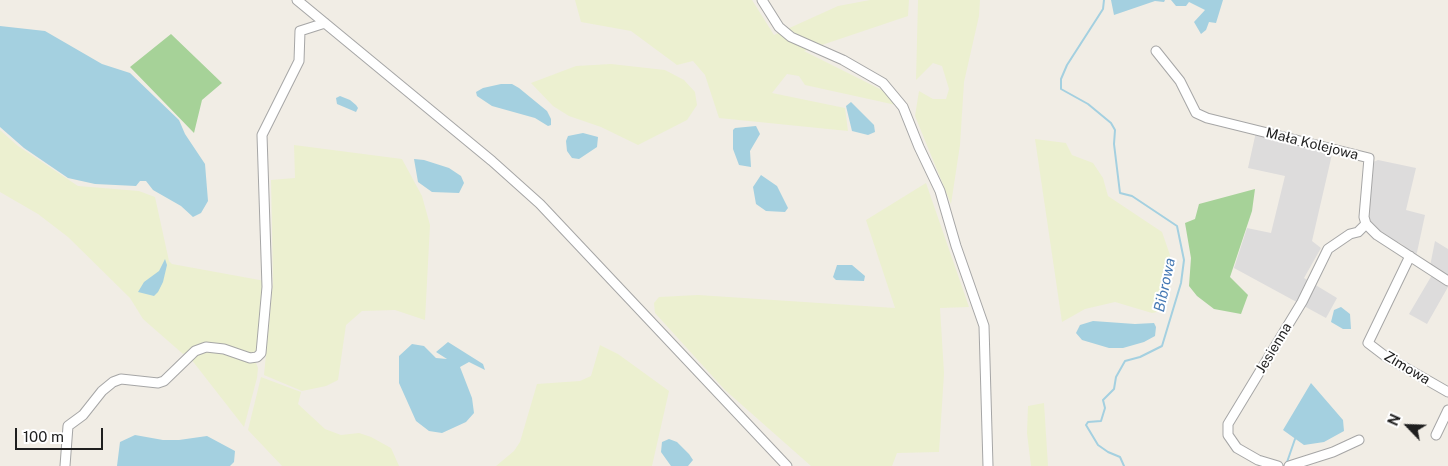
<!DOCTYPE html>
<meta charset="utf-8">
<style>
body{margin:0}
#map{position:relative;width:1448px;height:466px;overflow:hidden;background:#f1ede5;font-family:"Public Sans",sans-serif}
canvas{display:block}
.north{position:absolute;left:1383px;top:401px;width:50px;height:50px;-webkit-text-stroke:4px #fff;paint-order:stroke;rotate:294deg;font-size:14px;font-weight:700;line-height:20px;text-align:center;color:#1f1f1f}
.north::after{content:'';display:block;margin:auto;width:18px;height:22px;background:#1f1f1f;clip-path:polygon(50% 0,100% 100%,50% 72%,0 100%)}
.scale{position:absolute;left:15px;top:428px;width:88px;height:22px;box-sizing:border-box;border:2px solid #1f1f1f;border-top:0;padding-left:6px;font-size:15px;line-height:18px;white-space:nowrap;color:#1f1f1f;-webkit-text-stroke:4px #fff;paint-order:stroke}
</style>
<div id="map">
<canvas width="1448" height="466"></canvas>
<div class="north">N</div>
<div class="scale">100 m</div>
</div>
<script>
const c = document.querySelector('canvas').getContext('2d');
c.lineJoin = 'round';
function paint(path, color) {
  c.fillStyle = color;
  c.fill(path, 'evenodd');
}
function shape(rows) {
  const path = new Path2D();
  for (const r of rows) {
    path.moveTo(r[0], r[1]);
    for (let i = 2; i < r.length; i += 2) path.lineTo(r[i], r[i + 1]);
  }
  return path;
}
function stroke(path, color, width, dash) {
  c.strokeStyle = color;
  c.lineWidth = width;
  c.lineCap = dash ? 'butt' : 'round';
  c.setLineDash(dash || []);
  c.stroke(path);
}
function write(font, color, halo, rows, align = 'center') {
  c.font = font + ' "Public Sans",sans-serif';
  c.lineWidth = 4;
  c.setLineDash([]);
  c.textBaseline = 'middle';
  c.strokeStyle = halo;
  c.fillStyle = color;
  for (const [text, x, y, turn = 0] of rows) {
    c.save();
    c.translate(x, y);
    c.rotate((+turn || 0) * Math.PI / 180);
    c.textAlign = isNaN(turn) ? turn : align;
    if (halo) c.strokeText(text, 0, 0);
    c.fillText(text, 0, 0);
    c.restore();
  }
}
const residential = shape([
 [1256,132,1312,145,1311,150,1315,151,1317,147,1333,150,1312,241,1321,248,1304,278,1337,298,1326,318,1234,268,1247,228,1271,233,1285,176,1248,168],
 [1378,160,1416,168,1406,210,1425,215,1416,257,1404,249,1403,245,1398,242,1396,244,1378,233,1378,229,1375,230,1366,218,1371,163],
 [1435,241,1448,249,1448,278,1430,266],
 [1432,275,1448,287,1427,324,1409,314]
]);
const farmland = shape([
 [575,0,752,0,774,35,838,6,870,0,909,0,908,16,804,51,882,90,896,105,805,85,799,76,787,74,772,93,845,108,848,131,719,118,705,75,693,61,677,65,631,31,581,22],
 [918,0,980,0,979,16,964,82,960,145,951,204,915,116,919,91,933,99,946,99,949,89,942,66,933,63,916,80],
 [611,64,665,70,684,80,695,92,697,105,687,120,638,145,601,127,569,116,553,106,531,83,576,66],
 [0,130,18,146,78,186,139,191,155,197,169,261,172,264,265,281,258,353,251,355,210,343,183,354,143,319,130,298,68,237,38,214,0,192],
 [1035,139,1066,143,1072,155,1093,163,1103,178,1108,196,1162,232,1170,255,1170,288,1162,311,1152,313,1115,302,1085,309,1062,322],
 [294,145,402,159,422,196,430,225,425,320,395,310,362,311,346,325,338,380,326,386,302,391,264,375,273,282,271,180,295,178],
 [926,183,969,307,940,308,944,373,939,452,897,453,892,466,811,466,725,390,655,313,654,303,659,297,698,295,895,308,866,220],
 [600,345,618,354,669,391,652,466,496,466,514,451,520,442,537,384,580,381,591,376],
 [211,348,256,363,258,368,257,378,244,427,191,359,196,354],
 [261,377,301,392,298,404,325,429,341,435,359,433,371,437,391,448,399,466,282,466,248,430],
 [1044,403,1048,466,1031,466,1027,433,1028,406]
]);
const forest = shape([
 [171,34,222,83,202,100,194,133,130,67],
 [1255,189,1252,211,1230,277,1248,295,1241,314,1214,309,1197,296,1189,286,1191,258,1185,223,1195,219,1199,204]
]);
const water = shape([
 [1111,0,1165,0,1164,2,1155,1,1114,15],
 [1171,0,1223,0,1216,23,1209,22,1206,30,1201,34,1194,22,1205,10,1189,2,1186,6,1176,6],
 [0,26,45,31,102,64,130,73,179,120,185,134,205,164,208,201,201,213,193,217,181,206,153,190,146,181,140,181,136,186,95,184,68,178,24,148,0,127],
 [501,84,512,84,519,88,547,111,551,119,551,125,548,126,535,118,492,106,477,96,476,92,483,88],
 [340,96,350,100,356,105,358,108,356,112,337,104,336,98],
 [851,102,874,125,875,132,868,135,852,131,846,106],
 [756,126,760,134,750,151,751,167,739,165,733,149,733,130,735,128],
 [583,133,598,137,597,147,579,159,572,158,567,151,566,141,568,136],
 [414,159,424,160,449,168,461,176,464,183,459,193,432,192,418,182],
 [761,175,777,186,788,208,785,212,766,211,756,204,753,187],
 [165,259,167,265,163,282,158,292,154,296,138,292,144,282,159,271],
 [837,265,852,265,865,276,864,281,836,280,833,277],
 [1341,307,1350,314,1351,329,1343,329,1331,322,1334,310],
 [1093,321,1135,324,1154,323,1156,327,1155,336,1144,342,1123,348,1109,348,1082,340,1076,333,1080,325],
 [448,342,483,364,485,370,469,362,460,367,472,398,474,413,466,422,442,433,429,431,416,421,399,383,399,356,412,344,424,346,436,358,447,359,436,352],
 [1311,383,1343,420,1344,431,1324,442,1304,445,1283,430],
 [135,435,163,440,179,440,207,436,235,451,234,462,230,466,117,466,120,442],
 [669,439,677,442,689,454,693,460,688,466,671,466,661,452,662,442]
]);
const stream = shape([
 [1104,0,1103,9,1067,65,1061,79,1061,89,1088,104,1111,123,1115,130,1114,144,1120,193,1132,196,1177,226,1184,260,1181,283,1162,346,1140,357,1125,361,1116,377,1114,389,1103,400,1105,408,1101,421,1088,422,1086,425,1098,445,1108,452,1120,457,1124,466],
 [1286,465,1295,439]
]);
const minor = shape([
 [297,0,492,161,540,204,787,466],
 [762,0,779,27,791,37,843,60,883,83,903,107,919,147,940,191,956,246,984,326,988,466],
 [1156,51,1180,81,1196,113,1207,118,1369,158,1364,217,1366,224,1377,235,1448,281],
 [1410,256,1368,343,1385,356,1448,392],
 [1436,435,1448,410],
 [65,466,68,426,83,415,102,391,113,382,121,379,158,383,164,381,195,351,206,347,224,349,250,358,257,357,261,353,267,287,262,135,299,61,300,31,325,23],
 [1278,466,1258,460,1237,448,1228,435,1228,424,1302,302,1328,249,1350,234,1358,232,1366,224],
 [1289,466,1333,452,1359,440]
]);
const streetNames = [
 ["Mała Kolejowa",1312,144,14],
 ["Jesienna",1274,348,-59],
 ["Zimowa",1407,368,31]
];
const waterNames = [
 ["Bibrowa",1165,285,-78]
];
paint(residential, '#dddcdc');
paint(farmland, '#ecf0d0');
paint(forest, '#a6d298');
paint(water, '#a4d0e0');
stroke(stream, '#a4d0e0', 2);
stroke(minor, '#a6a6a6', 11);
stroke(minor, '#fff', 9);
write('14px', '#1f1f1f', '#fff', streetNames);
write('italic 15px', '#4679b4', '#fff', waterNames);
</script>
